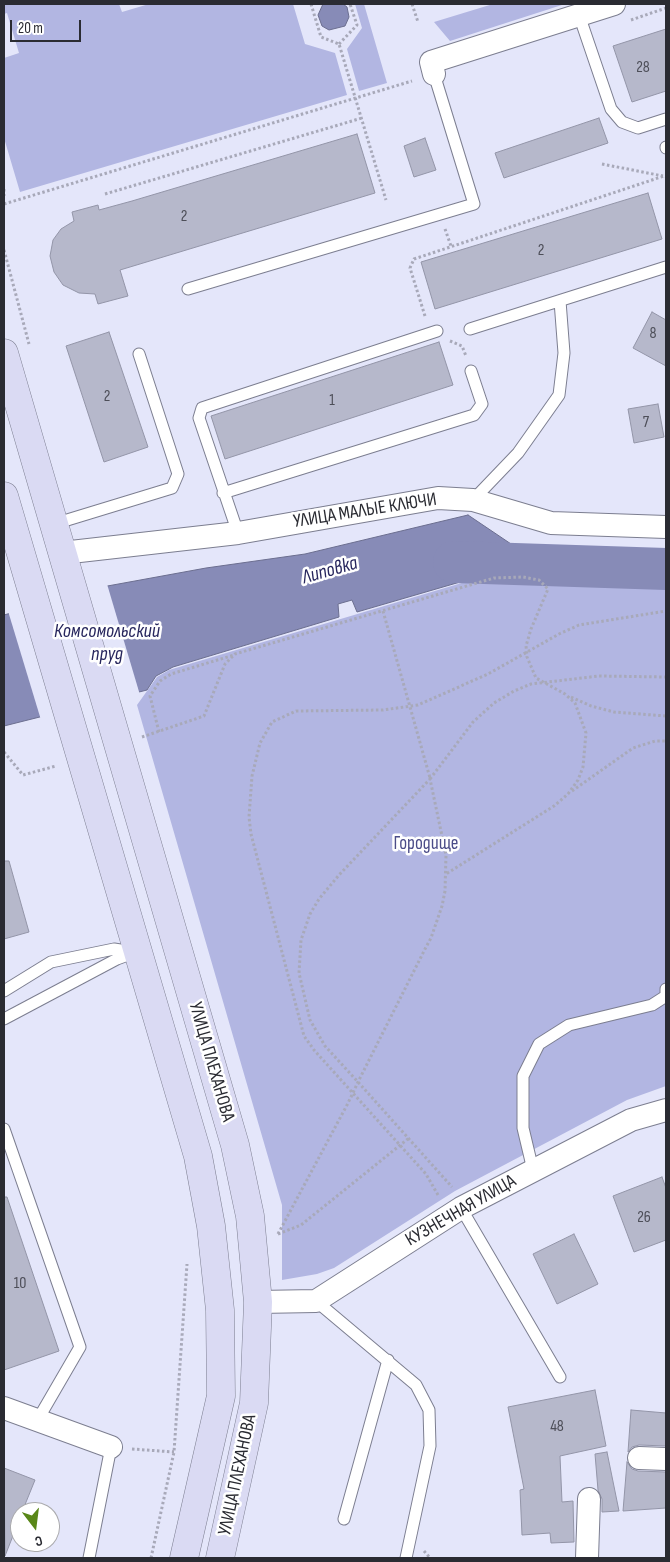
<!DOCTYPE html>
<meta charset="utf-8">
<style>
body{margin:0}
#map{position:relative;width:670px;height:1562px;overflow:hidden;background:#e4e6fa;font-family:"Sofia Sans Condensed",sans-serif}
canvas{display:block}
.frame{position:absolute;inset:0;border:5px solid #2a2b32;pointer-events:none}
.north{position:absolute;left:10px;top:1502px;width:50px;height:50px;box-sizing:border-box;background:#fff;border:1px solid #aaaaad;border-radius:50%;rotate:165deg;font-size:14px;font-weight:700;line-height:20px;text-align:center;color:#2a2b32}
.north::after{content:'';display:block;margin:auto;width:18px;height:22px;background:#598718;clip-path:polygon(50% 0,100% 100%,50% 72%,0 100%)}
.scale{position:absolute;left:10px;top:20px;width:71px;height:22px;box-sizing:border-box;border:2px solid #2a2b32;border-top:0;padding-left:6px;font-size:15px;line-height:18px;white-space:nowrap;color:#2a2b32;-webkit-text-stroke:4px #fff;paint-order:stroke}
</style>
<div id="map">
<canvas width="670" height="1562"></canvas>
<div class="frame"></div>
<div class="north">С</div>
<div class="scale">20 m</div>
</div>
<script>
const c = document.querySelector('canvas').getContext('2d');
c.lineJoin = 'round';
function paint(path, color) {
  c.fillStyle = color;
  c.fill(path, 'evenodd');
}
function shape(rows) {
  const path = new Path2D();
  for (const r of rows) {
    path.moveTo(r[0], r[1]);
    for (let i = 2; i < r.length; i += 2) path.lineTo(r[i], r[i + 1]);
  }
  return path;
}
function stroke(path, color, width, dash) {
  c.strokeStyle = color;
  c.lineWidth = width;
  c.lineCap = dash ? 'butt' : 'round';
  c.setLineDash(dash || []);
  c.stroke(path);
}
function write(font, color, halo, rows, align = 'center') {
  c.font = font + ' "Sofia Sans Condensed",sans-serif';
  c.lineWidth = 5;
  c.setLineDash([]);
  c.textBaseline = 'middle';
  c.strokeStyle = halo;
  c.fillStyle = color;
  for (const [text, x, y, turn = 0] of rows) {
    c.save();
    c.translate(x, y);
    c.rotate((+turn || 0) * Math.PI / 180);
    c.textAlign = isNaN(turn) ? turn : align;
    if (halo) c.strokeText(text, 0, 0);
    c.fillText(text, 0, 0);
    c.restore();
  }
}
const green = shape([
 [4,4,119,4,122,12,149,4,293,4,305,44,335,53,347,95,20,192,4,138,4,58,19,53,7,13,4,14],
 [355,4,364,4,387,83,359,91,347,49,362,28],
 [493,4,565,4,450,41,434,22],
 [540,569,570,573,666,575,666,1086,627,1100,455,1191,334,1268,317,1274,282,1280,282,1205,137,705,157,677,169,670,492,574]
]);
const water = shape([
 [323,4,343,4,347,7,349,17,345,26,329,30,322,26,318,15,323,4],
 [468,515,517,548,513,565,480,575,475,570,465,573,467,580,357,612,352,600,338,604,339,617,173,667,156,676,147,690,4,726,4,615,102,587,206,568,305,554,468,515]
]);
const pier = shape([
 [107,584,140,695,41,720,8,611]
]);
const river = shape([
 [454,562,666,569]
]);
const building = shape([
 [666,29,666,91,632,102,613,46,666,29],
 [599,118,608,143,504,178,495,153,599,118],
 [357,134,375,193,120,270,128,296,98,304,95,294,79,293,63,285,54,272,50,256,53,240,61,229,74,221,72,212,98,205,99,210,132,201,357,134],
 [425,138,436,170,414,177,404,146,425,138],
 [648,193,662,239,435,309,421,262,648,193],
 [652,312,666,320,666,366,633,348,652,312],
 [109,332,148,447,104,462,66,346,109,332],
 [439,342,453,385,225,459,211,416,439,342],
 [658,404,664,437,634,443,628,409,658,404],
 [4,861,9,861,29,932,4,939,4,861],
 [662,1177,666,1188,666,1240,634,1252,613,1196,662,1177],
 [4,1197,7,1197,59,1351,4,1370,4,1197],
 [574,1234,598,1284,557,1304,533,1254,574,1234],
 [595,1390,606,1446,560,1456,562,1502,573,1501,574,1542,551,1543,550,1533,522,1535,520,1490,524,1489,508,1407,595,1390],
 [631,1410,666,1413,666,1446,639,1445,632,1447,628,1452,631,1410],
 [607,1452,619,1511,602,1512,602,1499,598,1490,595,1454,607,1452],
 [627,1462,632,1469,638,1471,666,1472,666,1508,623,1511,627,1462],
 [4,1468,35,1480,22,1512,20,1512,20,1518,5,1556,4,1468]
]);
const path = shape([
 [311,4,321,37,339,44,386,200],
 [412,4,418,22],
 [631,20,666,8],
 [339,44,357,25,350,4],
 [602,164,663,176],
 [4,189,4,196],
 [105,194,362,118],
 [4,204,412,81],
 [445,229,451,246],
 [4,250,29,344],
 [425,316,410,268,414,259,664,176,666,177],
 [450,341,462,346,466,356],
 [383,611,430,778],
 [571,697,591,706,614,712,666,716],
 [159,732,150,696,160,681,171,674,234,655],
 [142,737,204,716,225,664,235,654,494,578,523,577,539,580,548,589,531,629,526,646,527,657,536,678,565,694,575,703,586,733,583,767,578,780,568,794,554,806,446,874],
 [4,752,23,775,56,766],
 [430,779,473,722,494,703,514,691,531,684,599,676,666,677],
 [572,791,633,748,655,741,666,741],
 [438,1195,426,1174,314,1050,304,1036,251,834,249,817,252,776,260,743,272,722,296,711,383,710,418,705,488,674,559,634,579,625,666,611],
 [278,1234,347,1105,353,1093,358,1082,425,949,431,938,442,906,445,891,446,855,430,779,339,875,319,899,310,914,301,940,299,973,310,1020,325,1046,358,1082,452,1187],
 [278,1234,301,1225,409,1138],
 [132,1449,174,1452],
 [424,1551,430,1558],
 [151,1558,174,1452,187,1264]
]);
const service = shape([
 [579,15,611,109,622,122,638,128,666,119],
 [666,148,666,147],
 [188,289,474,204,434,74],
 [470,329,666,267],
 [223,493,474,415,482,404,471,371],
 [473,500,518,453,559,395,564,353,560,301],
 [54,524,172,488,178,474,139,354],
 [238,533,199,418,202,408,437,331],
 [4,991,51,962,114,949,133,952],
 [4,1019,117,959,136,952],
 [4,1129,80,1347,37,1421],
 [533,1170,523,1128,523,1076,539,1044,569,1025,652,1005,666,996,666,989],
 [461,1208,560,1377],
 [316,1301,416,1385,429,1410,430,1446,406,1558],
 [344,1519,388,1360],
 [89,1558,111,1447]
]);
const minor = shape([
 [434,74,431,62,614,4],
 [62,553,238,533,438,498,473,500,551,523,666,527],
 [258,1302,316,1301,461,1208,631,1120,666,1110],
 [4,1408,111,1447],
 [639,1458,666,1459],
 [587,1558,589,1499]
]);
const secondary = shape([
 [4,353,235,1145,250,1216,258,1302,254,1403,220,1558],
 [4,496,198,1156,211,1226,220,1310,221,1396,184,1558]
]);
const numberNames = [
 ["28",643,68],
 ["2",184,217],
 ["2",541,251],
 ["8",653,334],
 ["2",107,397],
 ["1",332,401],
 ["7",646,423],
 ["26",644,1218],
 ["10",20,1284],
 ["48",557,1427]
];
const streetNames = [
 ["УЛИЦА МАЛЫЕ КЛЮЧИ",365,511,-9],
 ["УЛИЦА ПЛЕХАНОВА",211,1062,74],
 ["КУЗНЕЧНАЯ УЛИЦА",461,1211,-30],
 ["УЛИЦА ПЛЕХАНОВА",238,1475,-78]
];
const parkNames = [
 ["Городище",426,844]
];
const waterNames = [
 ["Липовка",330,571,-16],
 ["Комсомольский",107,632],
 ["пруд",107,655]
];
paint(green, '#b2b6e2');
paint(water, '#878bb7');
stroke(water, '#6b6e8f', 1);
paint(pier, '#e4e6fa');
stroke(river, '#878bb7', 42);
paint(building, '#b6b8cb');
stroke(building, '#9395a8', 1);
stroke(service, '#7c7e90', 13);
stroke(minor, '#7c7e90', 24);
stroke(secondary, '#7c7e90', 29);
stroke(path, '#a8a9b9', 3, [2.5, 2.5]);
stroke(service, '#fff', 11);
stroke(minor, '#fff', 22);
stroke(secondary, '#dadaf3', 28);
write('16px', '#4d4e58', null, numberNames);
write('19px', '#2a2b32', '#fff', streetNames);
write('19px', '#4b4c88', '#fff', parkNames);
write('italic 20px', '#27265d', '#fff', waterNames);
</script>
